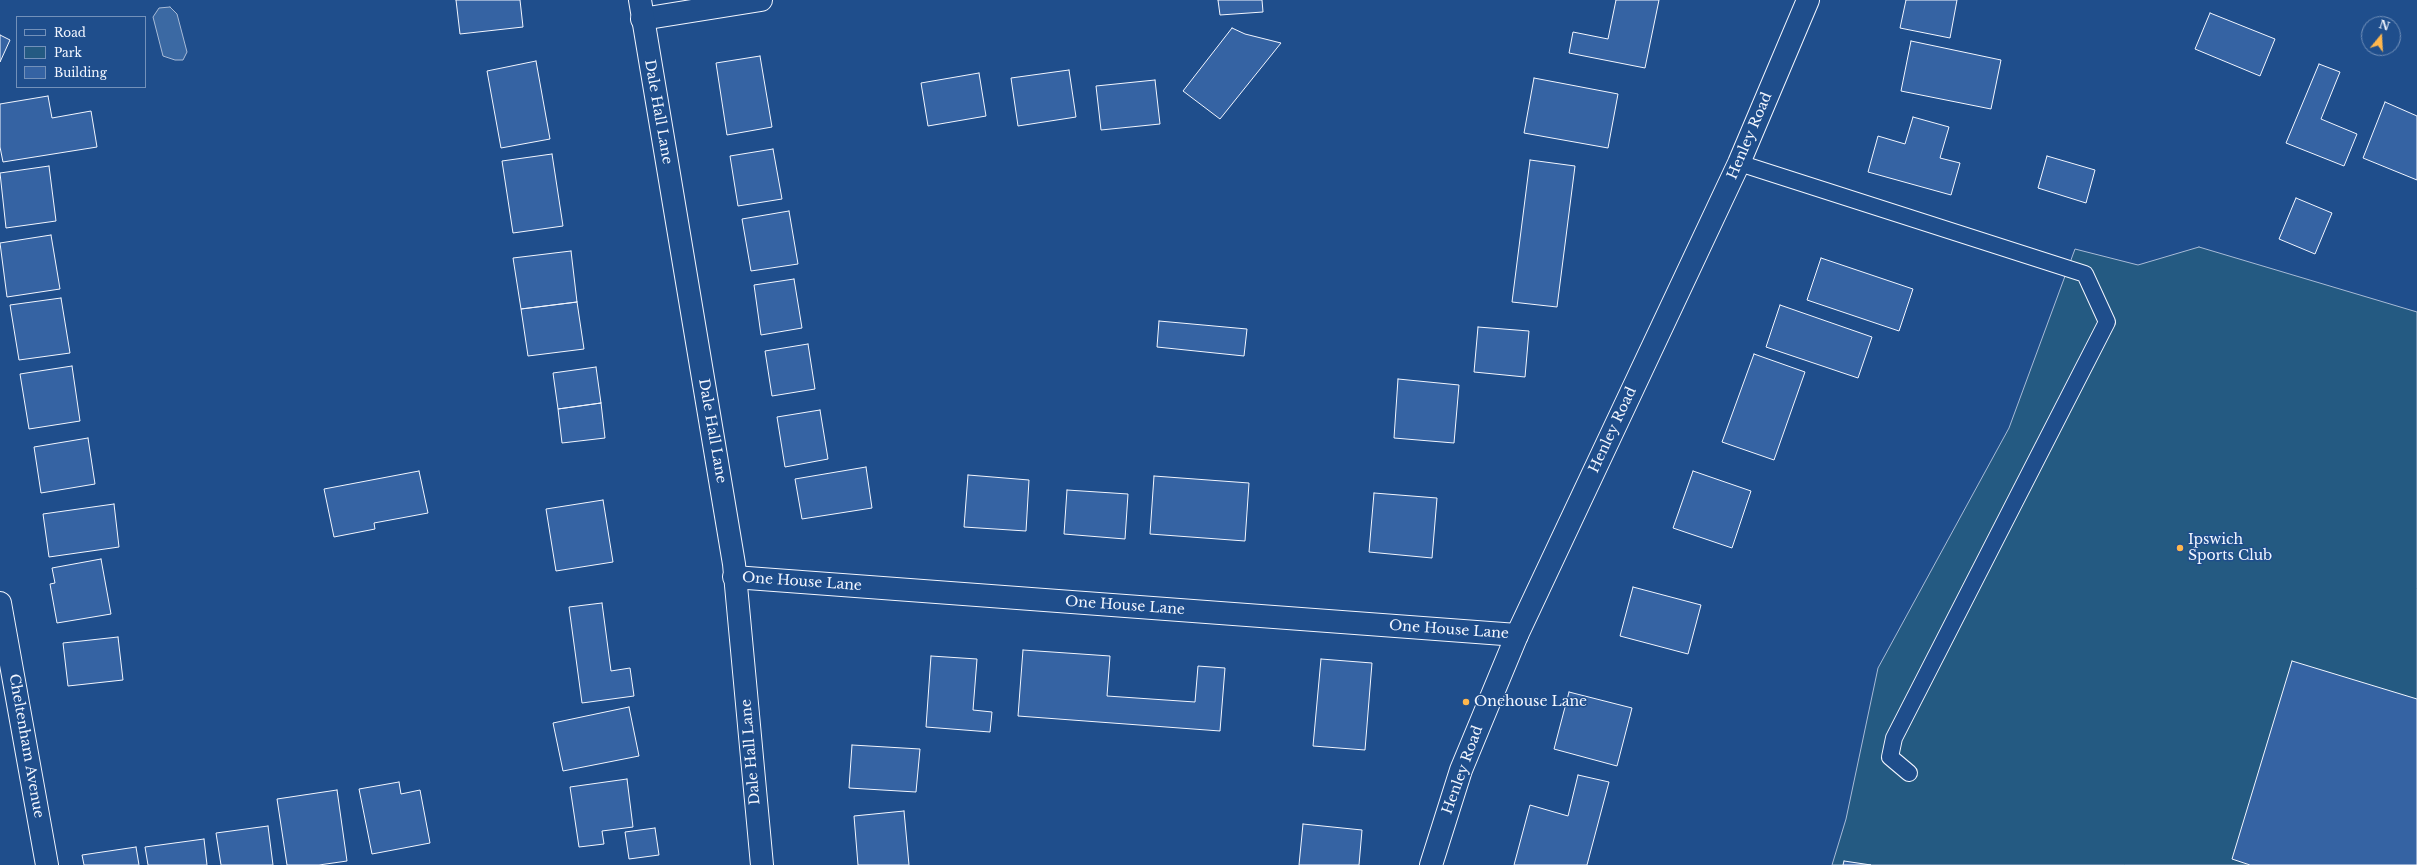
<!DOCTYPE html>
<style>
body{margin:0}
#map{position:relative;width:2417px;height:865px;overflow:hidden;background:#1f4e8c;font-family:"Libre Baskerville",serif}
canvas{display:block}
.legend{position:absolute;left:16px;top:16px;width:130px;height:72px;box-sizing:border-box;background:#1f4e8c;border:1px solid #7391ba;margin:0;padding:5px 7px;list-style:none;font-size:12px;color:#f2f6ff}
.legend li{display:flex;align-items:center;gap:8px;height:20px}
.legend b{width:20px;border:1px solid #7391ba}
.north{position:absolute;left:2361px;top:16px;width:40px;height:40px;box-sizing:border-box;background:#1f4e8c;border:1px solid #7391ba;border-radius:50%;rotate:18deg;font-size:11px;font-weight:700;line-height:16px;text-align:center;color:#f2f6ff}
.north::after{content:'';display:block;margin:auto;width:14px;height:18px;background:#ffb74d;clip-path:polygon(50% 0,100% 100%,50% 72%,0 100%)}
</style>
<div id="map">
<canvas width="2417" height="865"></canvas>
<ul class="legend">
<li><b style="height:5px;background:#1f4e8c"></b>Road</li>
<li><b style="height:11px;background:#245a82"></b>Park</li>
<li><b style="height:11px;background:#3563a3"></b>Building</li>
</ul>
<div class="north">N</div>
</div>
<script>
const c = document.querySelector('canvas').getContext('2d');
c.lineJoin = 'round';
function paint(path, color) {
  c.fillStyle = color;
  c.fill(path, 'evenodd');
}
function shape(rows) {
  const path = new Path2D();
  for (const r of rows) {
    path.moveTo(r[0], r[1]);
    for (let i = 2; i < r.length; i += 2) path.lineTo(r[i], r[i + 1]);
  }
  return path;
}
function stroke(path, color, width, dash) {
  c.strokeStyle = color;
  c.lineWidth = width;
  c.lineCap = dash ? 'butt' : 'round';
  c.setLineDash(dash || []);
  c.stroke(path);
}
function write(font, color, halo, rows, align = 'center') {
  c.font = font + ' "Libre Baskerville",serif';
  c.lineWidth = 3;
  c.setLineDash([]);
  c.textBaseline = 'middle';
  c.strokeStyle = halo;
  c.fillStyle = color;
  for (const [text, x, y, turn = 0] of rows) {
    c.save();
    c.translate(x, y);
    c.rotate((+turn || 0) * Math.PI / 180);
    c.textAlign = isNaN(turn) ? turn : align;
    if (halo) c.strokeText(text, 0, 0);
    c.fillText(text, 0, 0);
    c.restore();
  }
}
const green = shape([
 [2199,247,2417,312,2417,865,1832,865,1846,819,1878,668,2009,428,2075,249,2138,265,2199,247]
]);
const water = shape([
 [170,7,177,14,187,52,183,60,175,60,163,56,153,17,159,8,170,7]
]);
const building = shape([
 [456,0,520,0,523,27,460,34,456,0],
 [1218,0,1262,0,1263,12,1220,15,1218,0],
 [1616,0,1659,0,1645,68,1569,53,1573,32,1608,39,1616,0],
 [1906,0,1957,0,1950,38,1900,28,1906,0],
 [2210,13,2275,39,2260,76,2195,49,2210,13],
 [1232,28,1245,34,1281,43,1220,119,1183,91,1232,28],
 [0,35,10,40,0,62,0,35],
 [1911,41,2001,60,1991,109,1901,91,1911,41],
 [760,56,772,127,727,135,716,63,760,56],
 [536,61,550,139,501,148,487,71,536,61],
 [2319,64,2340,72,2321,119,2357,134,2344,166,2286,143,2319,64],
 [1069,70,1076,117,1018,126,1011,78,1069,70],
 [979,73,986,116,928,126,921,83,979,73],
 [1534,78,1618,94,1608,148,1524,133,1534,78],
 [1155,80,1160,124,1101,130,1096,86,1155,80],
 [48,96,52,118,91,111,97,147,3,162,0,147,0,104,48,96],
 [2385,102,2417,116,2417,180,2363,158,2385,102],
 [1913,117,1949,127,1940,158,1960,163,1951,195,1868,172,1878,136,1905,144,1913,117],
 [773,149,782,199,738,206,730,156,773,149],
 [552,154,563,226,513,233,502,161,552,154],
 [2047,156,2095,170,2086,203,2038,188,2047,156],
 [1530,160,1575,166,1557,307,1512,302,1530,160],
 [49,166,56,221,6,228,0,173,49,166],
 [2296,198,2332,213,2315,254,2279,239,2296,198],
 [789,211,798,264,751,271,742,219,789,211],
 [51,235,60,289,7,297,0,243,51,235],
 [571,251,577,302,521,309,513,258,571,251],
 [1821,258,1913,289,1899,331,1807,300,1821,258],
 [794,279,802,328,761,335,754,285,794,279],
 [61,298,70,353,19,360,10,305,61,298],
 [577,302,584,349,528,356,521,309,577,302],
 [1780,305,1872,337,1858,378,1766,347,1780,305],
 [1159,321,1247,329,1244,356,1157,347,1159,321],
 [1478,327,1529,331,1525,377,1474,372,1478,327],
 [808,344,815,389,772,396,765,351,808,344],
 [1754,354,1805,372,1774,460,1722,442,1754,354],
 [72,366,80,421,29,429,20,374,72,366],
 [596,367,601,403,558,409,553,373,596,367],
 [1398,379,1459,385,1454,443,1394,438,1398,379],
 [601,403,605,438,562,443,558,409,601,403],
 [820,410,828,459,785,467,777,417,820,410],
 [88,438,95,484,41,493,34,447,88,438],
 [866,467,872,508,802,519,795,479,866,467],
 [419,471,428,513,374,523,375,529,334,537,324,489,419,471],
 [1693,471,1751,491,1732,548,1673,528,1693,471],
 [968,475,1029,480,1026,531,964,527,968,475],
 [1154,476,1249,483,1245,541,1150,534,1154,476],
 [1067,490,1128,494,1125,539,1064,534,1067,490],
 [1374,493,1437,498,1432,558,1369,552,1374,493],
 [603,500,613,562,556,571,546,509,603,500],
 [114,504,119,547,49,557,43,514,114,504],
 [101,559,111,614,57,623,50,584,55,583,52,568,101,559],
 [1633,587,1701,605,1688,654,1620,636,1633,587],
 [602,603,611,671,630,668,634,696,582,703,569,607,602,603],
 [118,637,123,680,68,686,63,643,118,637],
 [1023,650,1110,656,1107,696,1195,702,1198,666,1225,668,1220,731,1018,716,1023,650],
 [931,656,977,659,973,710,992,712,990,732,926,727,931,656],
 [1321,659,1372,663,1365,750,1313,746,1321,659],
 [2292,661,2417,699,2417,865,2250,865,2232,859,2292,661],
 [1569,692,1632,708,1617,766,1554,749,1569,692],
 [629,707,639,756,563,771,553,723,629,707],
 [852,745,920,749,916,792,849,788,852,745],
 [1578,775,1609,782,1587,865,1514,865,1530,805,1568,816,1578,775],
 [627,779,633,827,602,831,604,844,579,847,570,787,627,779],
 [399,782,401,794,420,790,430,843,372,854,359,789,399,782],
 [337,790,347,861,319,865,287,865,277,799,337,790],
 [904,811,909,865,858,865,854,816,904,811],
 [1303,824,1362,830,1359,865,1299,865,1303,824],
 [268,826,273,865,221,865,216,833,268,826],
 [655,828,659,855,629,859,625,832,655,828],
 [204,839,207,865,148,865,145,847,204,839],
 [136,847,139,865,84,865,82,855,136,847],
 [1844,861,1871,865,1843,865,1844,861]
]);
const lane = shape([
 [1739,163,2085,274,2107,322,1894,738,1890,757,1909,773]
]);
const street = shape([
 [642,19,761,0],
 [734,577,1517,635],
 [0,603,47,865]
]);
const secondary = shape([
 [640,0,734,564,762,865],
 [1431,865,1461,770,1517,635,1739,163,1808,0]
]);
const markers = [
 [2180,548,4,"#ffb74d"],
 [1466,702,4,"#ffb74d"]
];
const streetNames = [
 ["Dale Hall Lane",658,112,80],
 ["Henley Road",1750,136,-67],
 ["Henley Road",1613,430,-65],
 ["Dale Hall Lane",712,431,80],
 ["One House Lane",802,582,4],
 ["One House Lane",1125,606,4],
 ["One House Lane",1449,630,4],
 ["Cheltenham Avenue",26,746,80],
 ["Dale Hall Lane",751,752,-95],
 ["Henley Road",1463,770,-70]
];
const poiNames = [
 ["Ipswich",2188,540],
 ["Sports Club",2188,556],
 ["Onehouse Lane",1474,702]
];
paint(green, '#245a82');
stroke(green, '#a8bbd7', 1);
paint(water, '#3b69a3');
stroke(water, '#a8bbd7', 1);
paint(building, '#3563a3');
stroke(building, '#f2f6ff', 1);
stroke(lane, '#f2f6ff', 18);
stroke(street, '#f2f6ff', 24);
stroke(secondary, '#f2f6ff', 24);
stroke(lane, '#1f4e8c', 16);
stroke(street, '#1f4e8c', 22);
stroke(secondary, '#1f4e8c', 22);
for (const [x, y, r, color] of markers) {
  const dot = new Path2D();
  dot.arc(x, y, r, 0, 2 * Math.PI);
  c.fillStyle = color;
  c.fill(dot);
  stroke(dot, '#1f4e8c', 1.5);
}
write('14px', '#f2f6ff', '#1f4e8c', streetNames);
write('14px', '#f2f6ff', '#1f4e8c', poiNames, 'left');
</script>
